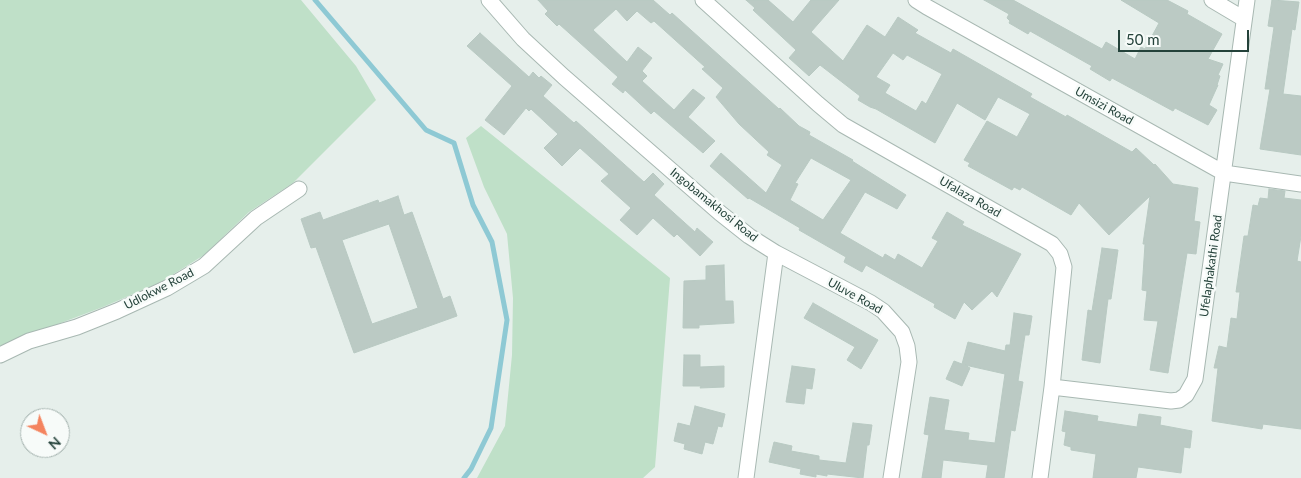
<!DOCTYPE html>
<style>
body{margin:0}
#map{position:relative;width:1301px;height:478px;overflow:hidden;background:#e6efeb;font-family:Lato,sans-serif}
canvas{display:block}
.north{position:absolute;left:20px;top:408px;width:50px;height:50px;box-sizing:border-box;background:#f7fbf9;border:1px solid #a3b1ad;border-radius:50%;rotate:137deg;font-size:14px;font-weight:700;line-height:20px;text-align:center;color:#24423a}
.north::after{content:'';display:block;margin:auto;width:18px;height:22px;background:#f4845f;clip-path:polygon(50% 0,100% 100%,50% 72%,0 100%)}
.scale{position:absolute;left:1118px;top:30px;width:131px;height:22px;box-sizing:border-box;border:2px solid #24423a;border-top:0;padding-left:6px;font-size:15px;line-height:18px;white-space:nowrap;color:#24423a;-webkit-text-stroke:4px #f7fbf9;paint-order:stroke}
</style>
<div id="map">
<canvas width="1301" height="478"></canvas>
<div class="north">N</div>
<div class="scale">50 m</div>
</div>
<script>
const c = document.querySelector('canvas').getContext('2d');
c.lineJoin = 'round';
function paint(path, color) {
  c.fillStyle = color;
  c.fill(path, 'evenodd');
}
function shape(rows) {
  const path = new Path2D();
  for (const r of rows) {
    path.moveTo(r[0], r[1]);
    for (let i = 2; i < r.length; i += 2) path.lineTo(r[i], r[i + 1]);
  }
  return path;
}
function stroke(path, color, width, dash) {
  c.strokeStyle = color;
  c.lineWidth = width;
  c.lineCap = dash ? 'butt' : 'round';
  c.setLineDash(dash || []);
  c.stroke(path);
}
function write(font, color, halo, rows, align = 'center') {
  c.font = font + ' Lato,sans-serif';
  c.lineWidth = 5;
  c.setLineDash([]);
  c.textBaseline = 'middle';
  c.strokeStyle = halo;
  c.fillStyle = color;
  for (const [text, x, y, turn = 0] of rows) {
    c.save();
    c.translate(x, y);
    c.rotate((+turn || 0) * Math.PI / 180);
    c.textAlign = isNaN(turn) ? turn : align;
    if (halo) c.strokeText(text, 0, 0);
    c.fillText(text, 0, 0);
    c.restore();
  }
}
const green = shape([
 [0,0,301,0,356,66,376,100,293,183,249,212,204,255,161,282,103,307,0,346],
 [481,126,670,278,655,467,643,478,477,478,505,426,512,355,513,298,507,234,484,187,466,138]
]);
const stream = shape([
 [315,0,426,130,454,143,473,205,492,242,507,320,491,428,471,469,464,478]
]);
const building = shape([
 [538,0,653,0,670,15,672,13,779,109,780,108,799,126,810,132,809,135,853,160,852,161,906,195,897,209,865,192,840,233,883,258,885,254,895,260,898,254,922,268,938,241,932,238,947,212,964,222,962,225,1021,254,997,297,992,291,972,310,964,302,955,319,934,307,935,304,866,265,862,272,844,262,846,257,799,230,800,228,749,198,748,199,710,166,721,153,766,193,782,165,767,155,769,152,739,124,716,97,723,88,702,69,705,67,654,21,651,23,637,11,627,21,616,9,593,30,627,62,638,47,652,58,642,71,647,76,642,81,674,110,693,89,705,98,688,117,715,141,703,153,654,111,651,114,625,90,623,93,612,84,618,77,559,24,557,26,545,14,548,11,538,0],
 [811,158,851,180,823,220,790,200,798,184,795,183,811,158],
 [746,0,768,0,793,22,811,0,839,0,811,32,843,61,867,25,885,37,898,17,918,30,915,33,951,53,953,49,1032,94,1030,97,1066,117,1067,115,1132,152,1136,148,1154,165,1155,164,1173,184,1198,188,1194,221,1200,222,1196,254,1187,253,1168,373,1150,370,1158,321,1144,320,1147,291,1142,290,1145,244,1143,244,1150,196,1109,235,1079,203,1071,215,1022,187,1020,190,1014,187,1012,190,968,166,970,163,964,160,987,121,1017,137,1030,114,998,97,985,120,957,103,935,143,876,109,870,107,858,100,860,96,820,65,809,76,789,58,796,50,753,10,755,8,746,0],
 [893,53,903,60,907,55,942,74,926,104,922,101,916,111,885,93,890,85,876,77,893,53],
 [984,0,1013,0,1102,49,1106,42,1135,59,1141,47,1145,49,1159,23,1121,0,1167,0,1188,11,1187,14,1222,34,1208,59,1223,64,1218,75,1220,76,1217,85,1218,85,1209,105,1217,110,1208,125,1175,108,1173,111,1112,78,1110,81,1090,69,1092,66,1030,31,1028,34,1009,23,1010,21,1007,18,1009,14,984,0],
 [1272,0,1299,2,1295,30,1292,29,1283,94,1301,96,1301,155,1260,149,1270,89,1265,89,1274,27,1268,26,1272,0],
 [480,33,529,77,533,72,539,78,541,76,552,85,543,96,574,123,576,121,644,182,653,173,664,184,654,195,695,232,697,228,713,242,700,256,677,234,674,237,653,218,637,235,620,220,631,208,601,181,609,174,580,148,562,166,544,148,558,134,531,109,529,111,526,108,504,135,485,120,512,86,467,46,480,33],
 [1269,189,1285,191,1284,198,1301,200,1301,236,1297,261,1301,262,1301,429,1263,424,1262,429,1212,421,1218,368,1214,368,1219,346,1227,348,1231,318,1237,319,1240,292,1236,292,1244,236,1248,236,1253,205,1258,206,1260,198,1268,199,1269,189],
 [398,196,404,215,412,212,443,299,450,296,457,316,354,353,316,247,311,248,301,219,320,212,323,220,378,200,379,203,398,196],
 [389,224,418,308,372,324,342,240,389,224],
 [1102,248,1118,250,1111,299,1108,299,1100,363,1082,360,1088,310,1092,311,1102,248],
 [724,265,725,301,733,301,734,323,699,325,699,328,683,328,684,281,706,280,706,266,724,265],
 [813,303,878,340,861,369,847,360,855,347,804,318,813,303],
 [1014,313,1032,316,1029,335,1025,335,1018,381,1023,382,1015,431,1011,430,1004,478,986,478,988,465,943,460,941,478,922,478,929,435,924,434,930,397,949,400,944,430,969,433,968,440,995,443,1005,374,965,365,970,368,962,386,946,379,954,361,962,364,968,342,1005,351,1006,345,1010,345,1014,313],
 [684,355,700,355,700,367,724,366,724,387,700,388,701,386,683,386,684,355],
 [792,366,815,369,812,389,806,388,804,404,786,402,792,366],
 [695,406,725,414,722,427,718,426,713,444,705,442,702,454,684,449,685,444,674,441,678,423,690,426,695,406],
 [1065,411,1098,416,1097,421,1137,427,1139,414,1161,417,1160,425,1192,431,1190,448,1184,447,1181,473,1138,467,1136,478,1093,478,1096,454,1071,450,1071,447,1064,445,1066,432,1062,431,1065,411],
 [853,423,872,425,869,445,867,445,863,478,827,474,827,476,816,474,816,477,800,474,801,469,769,462,774,442,792,446,791,451,819,456,819,460,846,463,853,423]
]);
const street = shape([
 [489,0,523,39,564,77,720,213,749,236,776,253,746,478],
 [703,0,818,104,843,125,1052,244,1060,254,1064,267,1052,387,1040,478],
 [916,0,927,7,1224,173,1301,184],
 [1212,0,1244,19],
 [776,253,871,303,883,311,902,332,907,346,909,362,891,478],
 [0,355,29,341,77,327,117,311,167,288,204,266,256,218,299,189],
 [1052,387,1171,401,1179,400,1186,395,1195,379,1247,0]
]);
const streetNames = [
 ["Umsizi Road",1104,106,29],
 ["Ufalaza Road",970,197,30],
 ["Ingobamakhosi Road",714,205,39],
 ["Ufelaphakathi Road",1211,266,-82],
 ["Udlokwe Road",159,289,-27],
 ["Uluve Road",855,296,29]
];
paint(green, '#bfe0c8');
stroke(stream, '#8ec9d4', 5);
paint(building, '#bbcac4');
stroke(building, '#b8c9c2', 1);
stroke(street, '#a8b8b2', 17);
stroke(street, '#fff', 15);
write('12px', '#24423a', '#f7fbf9', streetNames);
</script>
